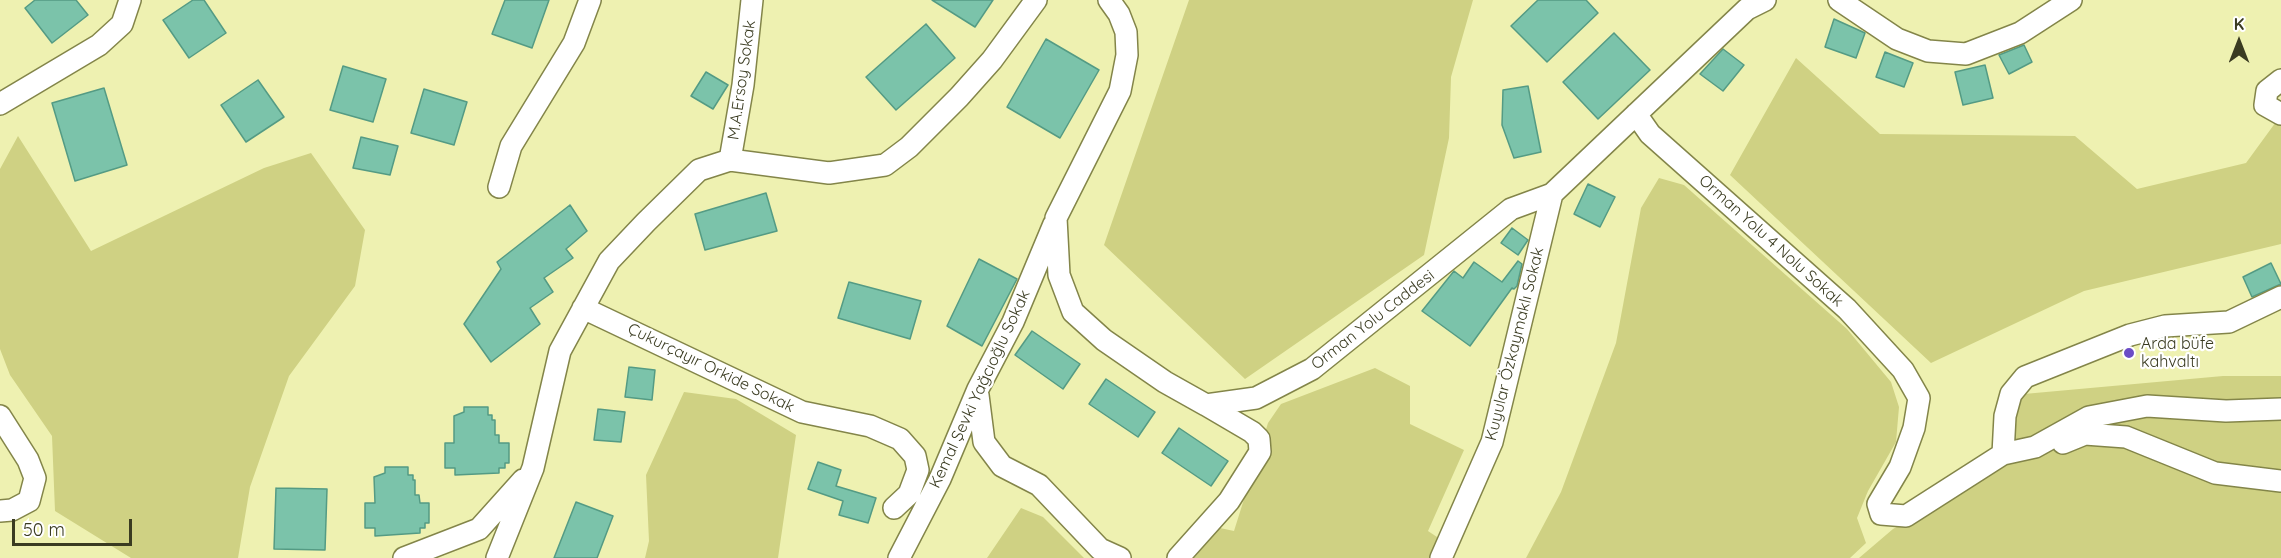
<!DOCTYPE html>
<meta charset="utf-8">
<style>
body{margin:0}
#map{position:relative;width:2281px;height:558px;overflow:hidden;background:#eef1b1;font-family:Quicksand,sans-serif}
canvas{display:block}
.north{position:absolute;left:2209px;top:12px;width:60px;height:60px;-webkit-text-stroke:4px #fff;paint-order:stroke;rotate:0deg;font-size:16px;font-weight:700;line-height:24px;text-align:center;color:#3a3b21}
.north::after{content:'';display:block;margin:auto;width:21px;height:27px;background:#3a3b21;clip-path:polygon(50% 0,100% 100%,50% 72%,0 100%)}
.scale{position:absolute;left:12px;top:519px;width:120px;height:27px;box-sizing:border-box;border:3px solid #3a3b21;border-top:0;padding-left:8px;font-size:18px;line-height:21px;white-space:nowrap;color:#3a3b21;-webkit-text-stroke:4px #fff;paint-order:stroke}
</style>
<div id="map">
<canvas width="2281" height="558"></canvas>
<div class="north">K</div>
<div class="scale">50 m</div>
</div>
<script>
const c = document.querySelector('canvas').getContext('2d');
c.lineJoin = 'round';
function paint(path, color) {
  c.fillStyle = color;
  c.fill(path, 'evenodd');
}
function shape(rows) {
  const path = new Path2D();
  for (const r of rows) {
    path.moveTo(r[0], r[1]);
    for (let i = 2; i < r.length; i += 2) path.lineTo(r[i], r[i + 1]);
  }
  return path;
}
function stroke(path, color, width, dash) {
  c.strokeStyle = color;
  c.lineWidth = width;
  c.lineCap = dash ? 'butt' : 'round';
  c.setLineDash(dash || []);
  c.stroke(path);
}
function write(font, color, halo, rows, align = 'center') {
  c.font = font + ' Quicksand,sans-serif';
  c.lineWidth = 4.5;
  c.setLineDash([]);
  c.textBaseline = 'middle';
  c.strokeStyle = halo;
  c.fillStyle = color;
  for (const [text, x, y, turn = 0] of rows) {
    c.save();
    c.translate(x, y);
    c.rotate((+turn || 0) * Math.PI / 180);
    c.textAlign = isNaN(turn) ? turn : align;
    if (halo) c.strokeText(text, 0, 0);
    c.fillText(text, 0, 0);
    c.restore();
  }
}
const green = shape([
 [1189,0,1473,0,1451,77,1449,138,1424,255,1245,379,1104,245],
 [1796,58,1880,134,2075,136,2137,189,2246,163,2281,115,2281,244,2084,291,1931,363,1730,175],
 [18,136,91,251,264,168,311,153,365,230,355,286,289,376,250,487,238,558,131,558,55,511,52,436,10,375,0,349,0,169],
 [1659,178,1684,185,1847,329,1891,382,1899,407,1896,442,1868,491,1857,518,1866,543,1850,558,1526,558,1561,492,1616,343,1641,208],
 [1375,368,1410,386,1410,424,1464,450,1428,531,1440,539,1429,558,1194,558,1220,528,1234,531,1268,423,1281,404],
 [2223,376,2281,376,2281,558,1859,558,1893,529,2008,463,2015,411,2024,394],
 [684,392,736,399,796,435,778,558,645,558,649,541,646,475],
 [1021,508,1043,517,1084,558,987,558]
]);
const building = shape([
 [35,0,76,0,88,15,52,43,25,8,35,0],
 [193,0,204,0,226,33,189,58,163,20,193,0],
 [505,0,549,0,532,48,492,34,505,0],
 [932,0,993,0,975,27,932,0],
 [1538,0,1586,0,1598,13,1547,62,1511,26,1538,0],
 [1834,19,1865,33,1856,58,1825,47,1834,19],
 [926,24,955,58,896,110,866,77,926,24],
 [1614,33,1650,70,1598,119,1563,82,1614,33],
 [1046,39,1099,70,1060,138,1007,107,1046,39],
 [2024,45,2032,62,2009,74,1999,55,2024,45],
 [1723,49,1744,65,1723,91,1700,74,1723,49],
 [1885,52,1913,63,1904,87,1876,77,1885,52],
 [1985,65,1993,98,1963,105,1955,72,1985,65],
 [343,66,386,79,373,122,330,110,343,66],
 [706,72,728,85,713,109,691,96,706,72],
 [258,80,284,117,246,142,221,105,258,80],
 [1528,86,1541,152,1514,158,1502,125,1503,90,1528,86],
 [104,88,127,165,75,181,52,103,104,88],
 [424,89,467,102,454,145,411,133,424,89],
 [361,137,398,146,390,175,353,168,361,137],
 [1588,184,1615,197,1600,227,1574,214,1588,184],
 [766,193,777,231,705,250,695,214,766,193],
 [570,205,587,231,566,249,573,258,544,278,553,292,530,308,540,324,491,362,464,324,501,269,497,262,570,205],
 [1512,228,1528,240,1518,255,1501,243,1512,228],
 [979,259,1017,279,982,346,947,326,979,259],
 [1518,261,1522,264,1517,286,1514,289,1512,288,1470,346,1422,311,1454,271,1463,278,1474,262,1502,282,1518,261],
 [2271,263,2281,284,2252,297,2243,277,2271,263],
 [849,282,921,301,910,339,838,318,849,282],
 [1032,331,1080,364,1063,389,1015,355,1032,331],
 [629,367,655,370,652,400,625,397,629,367],
 [1106,379,1155,412,1138,437,1089,404,1106,379],
 [464,407,488,407,488,415,492,415,492,420,495,420,495,435,499,435,499,443,509,443,509,463,505,463,505,468,499,468,499,473,455,475,455,468,445,468,445,443,454,443,454,416,464,412,464,407],
 [598,409,625,412,621,442,594,440,598,409],
 [1179,428,1228,461,1211,486,1162,453,1179,428],
 [818,462,841,470,836,486,876,498,868,523,839,515,843,501,808,489,818,462],
 [385,467,408,467,408,475,413,475,413,480,415,480,415,495,419,495,420,503,429,503,429,523,425,523,425,528,420,528,420,533,375,536,375,528,365,528,365,503,375,503,374,477,385,473,385,467],
 [276,488,327,489,325,550,274,549,276,488],
 [576,502,613,516,597,558,554,558,576,502]
]);
const minor = shape([
 [1109,0,1119,14,1126,32,1127,55,1120,91,1056,218,1059,275,1073,312,1104,340,1165,382,1206,405,1256,398,1312,369,1511,209,1552,194,1747,9,1765,0],
 [1839,0,1897,39,1928,51,1966,54,2020,33,2071,0],
 [2281,80,2267,91,2265,105,2281,114],
 [0,104,99,45,122,24,130,0],
 [1636,114,1650,134,1847,309,1903,370,1919,398,1914,428,1900,467,1878,504,1881,514,1906,516,2003,454,2035,447,2089,417,2147,406,2226,411,2281,409],
 [730,160,743,85,752,0],
 [499,187,511,146,574,43,590,0],
 [583,308,802,412,870,426,900,439,915,456,918,470,909,494,894,508],
 [978,395,984,442,1002,466,1039,485,1100,549,1120,558],
 [0,416,28,460,35,478,29,501,12,510,0,511],
 [2063,443,2085,434,2126,437,2215,473,2281,481],
 [2003,454,2005,416,2011,394,2025,377,2130,335,2165,326,2229,322,2281,297],
 [404,558,479,529,523,480],
 [497,558,533,468,560,351,609,261,646,222,699,170,730,160,829,173,885,165,909,147,959,97,992,60,1036,0],
 [899,558,940,479,978,389,1013,322,1054,224],
 [1178,558,1229,501,1260,452,1259,439,1252,432,1206,405],
 [1441,558,1492,442,1552,194]
]);
const markers = [
 [2129,353,6,"#6b4dc6"]
];
const streetNames = [
 ["M.A.Ersoy Sokak",742,80,-82],
 ["Orman Yolu 4 Nolu Sokak",1771,241,42],
 ["Orman Yolu Caddesi",1373,320,-38],
 ["Kuyular Özkaymaklı Sokak",1515,344,-76],
 ["Çukurçayır Orkide Sokak",711,368,26],
 ["Kemal Şevki Yağcıoğlu Sokak",980,389,-65]
];
const poiNames = [
 ["Arda büfe",2141,344],
 ["kahvaltı",2141,362]
];
paint(green, '#cfd183');
paint(building, '#7bc3aa');
stroke(building, '#549b84', 1.5);
stroke(minor, '#838549', 24);
stroke(minor, '#fff', 21);
for (const [x, y, r, color] of markers) {
  const dot = new Path2D();
  dot.arc(x, y, r, 0, 2 * Math.PI);
  c.fillStyle = color;
  c.fill(dot);
  stroke(dot, '#fff', 2);
}
write('16px', '#3a3b21', '#fff', streetNames);
write('16px', '#3a3b21', '#fff', poiNames, 'left');
</script>
